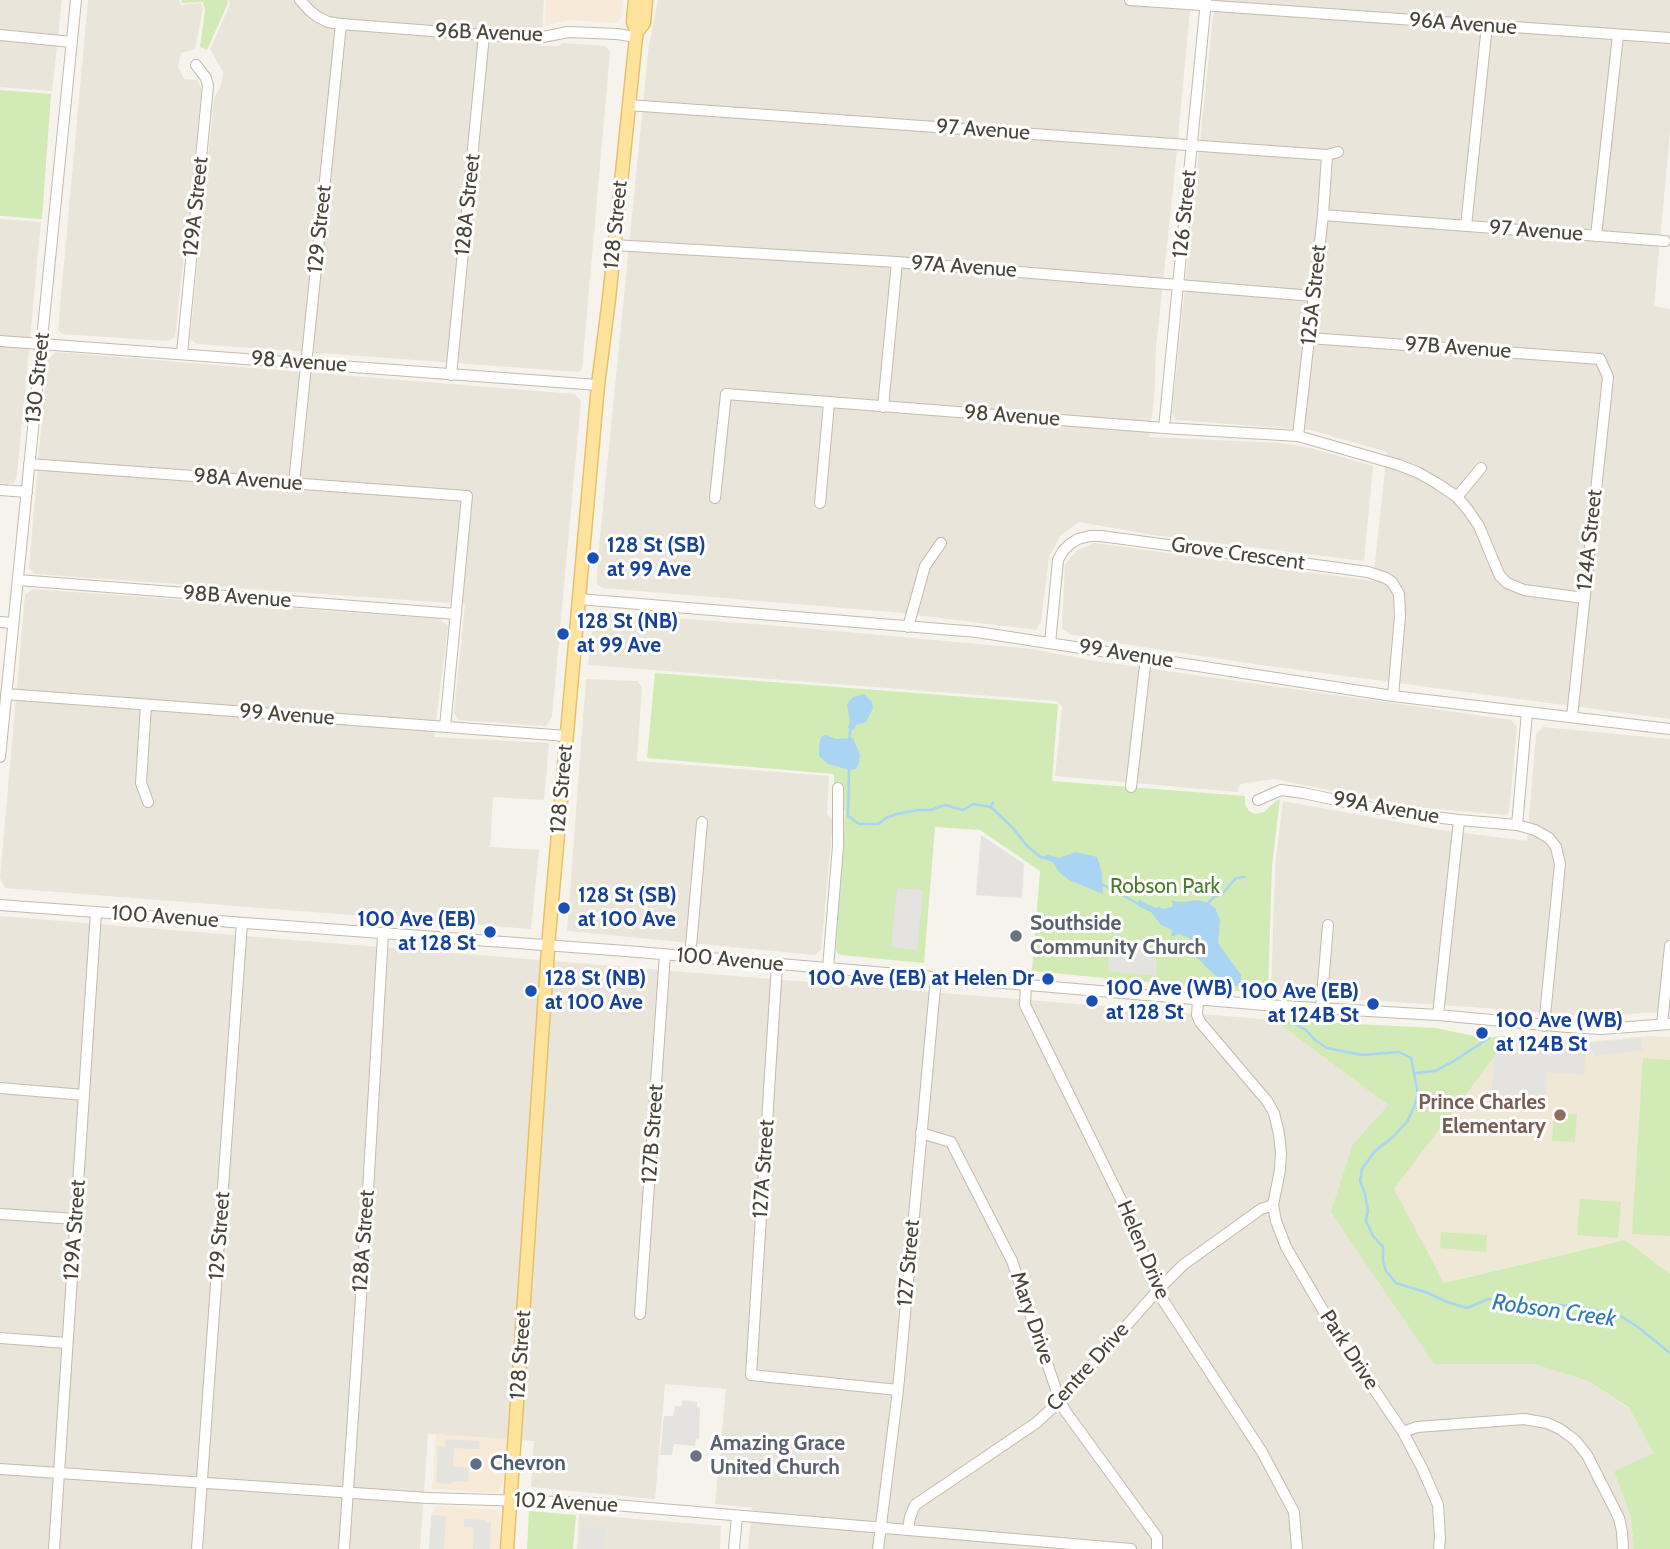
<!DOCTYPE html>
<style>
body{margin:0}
canvas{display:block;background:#f6f3ec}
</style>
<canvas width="1670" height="1549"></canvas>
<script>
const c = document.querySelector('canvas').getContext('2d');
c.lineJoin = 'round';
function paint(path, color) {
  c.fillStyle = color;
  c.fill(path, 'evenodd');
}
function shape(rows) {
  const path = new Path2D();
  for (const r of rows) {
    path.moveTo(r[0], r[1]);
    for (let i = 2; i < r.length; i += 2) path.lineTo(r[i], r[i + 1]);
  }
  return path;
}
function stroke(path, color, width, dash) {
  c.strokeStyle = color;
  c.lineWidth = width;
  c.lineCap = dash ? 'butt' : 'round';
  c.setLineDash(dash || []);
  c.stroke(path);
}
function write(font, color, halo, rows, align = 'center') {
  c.font = font + ' Cabin,sans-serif';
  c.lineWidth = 6;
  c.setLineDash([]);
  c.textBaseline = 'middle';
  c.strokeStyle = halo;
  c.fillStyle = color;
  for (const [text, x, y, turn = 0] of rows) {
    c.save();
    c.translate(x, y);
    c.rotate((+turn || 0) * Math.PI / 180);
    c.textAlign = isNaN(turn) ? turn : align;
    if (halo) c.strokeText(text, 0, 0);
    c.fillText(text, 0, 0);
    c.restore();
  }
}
const residential = shape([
 [0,0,62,0,52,91,0,87],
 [88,0,179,0,181,5,201,3,203,9,195,49,181,53,178,67,184,79,197,80,202,89,175,337,167,341,62,334,58,329],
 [228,0,544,0,541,46,559,46,562,43,606,46,610,52,582,369,578,372,197,344,190,339,214,98,221,86,223,72,210,49,230,5],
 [658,0,1191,0,1174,180,1156,347,1154,401,1149,437,1281,443,1311,448,1373,466,1364,561,1153,535,1079,522,1061,535,1049,557,1041,622,1036,630,892,612,603,588,597,585,598,557,649,44],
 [1219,0,1670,0,1670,132,1654,306,1670,309,1670,719,1254,664,1104,641,1070,634,1062,628,1065,564,1078,550,1094,543,1373,581,1387,452,1310,430,1176,420,1172,413,1213,16],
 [0,219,41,222,17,476,13,484,0,483],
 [56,352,575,394,581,401,552,717,546,726,459,720,454,713,465,604,35,574,29,568,47,360],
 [33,589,440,619,448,626,434,737,549,743,544,800,493,797,490,847,539,850,531,929,5,888,0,878,25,595],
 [595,612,793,627,1032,649,1096,661,1511,720,1517,727,1509,812,1505,815,1413,807,1274,779,1240,784,1237,792,1055,776,1062,707,1057,701,588,665],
 [586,679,637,681,642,687,637,761,829,776,827,814,833,821,821,950,815,955,567,931],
 [1543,727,1670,739,1670,1011,1592,1017,1472,1007,1271,994,1275,867,1283,801,1441,830,1527,841,1536,734],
 [0,916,1274,1020,1388,1105,1353,1144,1434,1364,1534,1364,1588,1381,1628,1408,1655,1453,1614,1471,1631,1518,1634,1549,748,1549,752,1508,715,1504,726,1389,665,1384,655,1499,531,1487,534,1441,428,1434,420,1549,0,1549],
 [579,1514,721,1526,720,1549,577,1549]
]);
const commercial = shape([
 [546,0,623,0,621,18,616,23,569,20,545,26],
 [436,1434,507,1439,503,1485,499,1492,496,1493,433,1489,432,1487],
 [439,1506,497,1510,500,1513,501,1518,499,1549,430,1549,432,1513,434,1509]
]);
const education = shape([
 [1511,1035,1585,1042,1649,1036,1670,1037,1670,1274,1625,1240,1443,1283,1394,1189]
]);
const green = shape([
 [181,0,227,0,228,3,207,50,200,47,205,10,203,2,182,3],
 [0,90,51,94,42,219,0,216],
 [655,673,1058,704,1052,781,1245,796,1245,804,1249,811,1255,814,1264,812,1276,801,1280,799,1272,865,1268,994,1032,971,1040,871,980,830,935,827,924,963,840,955,837,953,836,948,845,811,833,809,834,774,647,758],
 [1274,1020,1436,1028,1483,1038,1511,1035,1394,1189,1444,1283,1625,1240,1670,1274,1670,1549,1634,1549,1631,1518,1614,1471,1654,1453,1628,1407,1588,1381,1534,1364,1434,1364,1331,1212,1353,1144,1388,1105],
 [1643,1058,1670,1060,1670,1236,1632,1234],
 [1554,1113,1577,1114,1575,1142,1552,1141],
 [1580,1199,1621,1202,1618,1238,1577,1235],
 [1441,1232,1487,1235,1486,1252,1440,1248],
 [529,1511,576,1515,573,1549,527,1549]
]);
const parking = shape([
 [981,835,1024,864,1022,898,976,895],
 [897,888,923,890,917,950,891,947],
 [1110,942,1141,945,1157,961,1156,976,1108,971],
 [1641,1038,1642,1050,1595,1056,1589,1043],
 [1537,1046,1586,1050,1584,1075,1547,1072,1544,1109,1490,1105,1495,1052,1536,1055],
 [682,1400,697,1402,697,1407,700,1408,699,1438,696,1439,695,1446,674,1444,672,1455,660,1455,664,1416,673,1416,675,1406,682,1406],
 [446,1439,480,1441,479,1449,454,1448,453,1466,469,1468,468,1482,452,1481,451,1484,436,1483,438,1446,445,1447],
 [431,1515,446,1516,444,1549,429,1549],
 [464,1519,486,1520,486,1522,491,1522,490,1549,473,1549,474,1528,464,1527],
 [580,1528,606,1529,604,1549,579,1549]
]);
const water = shape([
 [864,694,872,702,873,708,866,722,856,725,854,730,848,728,850,721,847,704,853,697],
 [825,735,836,739,853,738,860,755,859,763,856,769,849,770,828,764,819,756,819,745,821,737],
 [1076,852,1097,857,1102,873,1103,894,1069,880,1059,872,1053,862,1039,857,1048,855,1059,858],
 [1139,899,1146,904,1156,908,1159,906,1162,909,1172,907,1173,904,1171,901,1182,902,1198,900,1208,903,1215,908,1220,920,1218,943,1241,975,1240,986,1234,986,1220,979,1206,967,1194,954,1197,947,1189,938,1179,934,1171,937,1172,930,1161,925,1151,912,1138,906]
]);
const stream = shape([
 [849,740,851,726],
 [849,768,848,816,859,824,878,824,886,818,897,814,918,810,931,810,945,805,963,810,973,804,991,807,993,802],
 [991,807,1013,828,1027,846,1042,858],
 [1103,885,1116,891,1138,904],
 [1208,903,1215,896,1223,893,1236,878,1244,877],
 [1295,1024,1306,1030,1315,1040,1327,1048,1362,1055,1399,1052,1411,1058,1418,1094,1414,1107,1407,1122,1393,1137,1375,1151,1362,1169,1360,1181,1365,1194,1368,1211,1366,1221,1373,1236,1383,1247,1383,1261,1386,1271,1396,1283,1428,1293,1447,1302,1467,1308,1488,1299,1553,1304,1586,1308,1619,1315,1638,1327,1670,1353],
 [1415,1073,1435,1071,1454,1061,1489,1038]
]);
const minor = shape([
 [1130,0,1670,38],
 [341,24,484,35,543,37,568,32,617,34,636,37],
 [0,35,72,42],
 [628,105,1327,155,1338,152],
 [1323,215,1665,241],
 [1466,226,1487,25],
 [1596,236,1618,35],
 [614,245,897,262,1313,296],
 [1309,338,1600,359,1608,377,1572,717],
 [0,341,598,385],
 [182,353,208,86,206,78,196,65],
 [451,375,484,35],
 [883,407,897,262],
 [1164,428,1206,0],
 [1298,436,1323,215,1327,155],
 [29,464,467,496,445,727],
 [294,483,341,24,328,22,318,17,310,11,300,0],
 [0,490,27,492],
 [1457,497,1481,468],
 [715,498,726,394,1164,428,1298,436,1399,465,1419,473,1438,484,1457,497,1468,510,1479,526,1496,567,1500,576,1507,583,1524,590,1584,598],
 [820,503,829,403],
 [18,580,456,614],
 [579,599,977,632,1393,696,1670,729],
 [0,622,13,623],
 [908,627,925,566,941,543],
 [1050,643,1058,560,1063,551,1070,544,1078,539,1090,536,1101,536,1368,572,1386,578,1392,582,1399,594,1400,616,1393,696],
 [6,694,567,736],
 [146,705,141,783,148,802],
 [1527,712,1517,825,1535,830,1549,838,1556,847,1560,864,1544,1026],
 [0,757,76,0],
 [1131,787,1146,657],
 [1258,800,1281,790,1303,793,1392,812,1459,820,1517,825],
 [0,905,626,951,1265,1005,1438,1015,1567,1027,1601,1029,1670,1024],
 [690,957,702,822],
 [777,964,751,1375,898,1390],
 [828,968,838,846,838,788],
 [1026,985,1025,1005,1128,1214,1157,1291,1262,1452,1294,1512,1297,1549],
 [1198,1000,1197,1015,1200,1022,1267,1101,1274,1113,1279,1134,1281,1153,1280,1170,1273,1205,1276,1221,1286,1247,1338,1336,1403,1432,1417,1427,1524,1419,1547,1423,1560,1429,1575,1440,1587,1455,1619,1518,1622,1532,1623,1549],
 [1321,1008,1328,925],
 [1438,1015,1459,820],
 [1662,1024,1670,946],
 [0,1088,84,1095],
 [921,1133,951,1142,1012,1261,1060,1401,1066,1412,1157,1537,1157,1549],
 [0,1214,76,1219],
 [640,1314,665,954],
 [0,1338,67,1343],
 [1403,1432,1423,1470,1438,1505,1440,1538,1439,1549],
 [0,1469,428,1498,591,1503,1131,1549],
 [908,1529,910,1517,915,1505,1036,1423,1060,1401,1157,1291,1183,1265,1261,1209,1273,1205],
 [54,1549,96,912],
 [197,1549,242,923],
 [344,1549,367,1208,383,934],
 [734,1549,737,1516],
 [878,1549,898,1390,936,977]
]);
const major = shape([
 [637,32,644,23,646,0],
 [507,1549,549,935,598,385,609,299,636,37,637,32,633,22,635,0]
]);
const markers = [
 [593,558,7,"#1a4fb4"],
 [563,634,7,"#1a4fb4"],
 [564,908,7,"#1a4fb4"],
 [490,932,7,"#1a4fb4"],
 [1016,936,7,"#6b7280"],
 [1048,979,7,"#1a4fb4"],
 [531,991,7,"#1a4fb4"],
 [1092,1001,7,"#1a4fb4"],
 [1373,1004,7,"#1a4fb4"],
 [1482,1033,7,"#1a4fb4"],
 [1560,1115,7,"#8d6e63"],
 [696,1456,7,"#6b7280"],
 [476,1464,7,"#5c6f8a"]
];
const streetNames = [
 ["96A Avenue",1463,24,4],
 ["96B Avenue",489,33,2],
 ["97 Avenue",983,130,4],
 ["128A Street",468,205,-84],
 ["129A Street",196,207,-84],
 ["126 Street",1185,214,-84],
 ["128 Street",616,225,-84],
 ["129 Street",320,229,-84],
 ["97 Avenue",1536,231,4],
 ["97A Avenue",964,267,4],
 ["125A Street",1314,295,-84],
 ["97B Avenue",1458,348,4],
 ["98 Avenue",299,362,4],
 ["130 Street",38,378,-84],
 ["98 Avenue",1012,416,4],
 ["98A Avenue",248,480,4],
 ["124A Street",1590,540,-84],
 ["Grove Crescent",1238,554,8],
 ["98B Avenue",237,597,4],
 ["99 Avenue",1126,654,9],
 ["99 Avenue",287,715,4],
 ["128 Street",562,789,-85],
 ["99A Avenue",1386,808,10],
 ["100 Avenue",165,917,4],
 ["100 Avenue",730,960,5],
 ["127B Street",653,1134,-86],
 ["127A Street",764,1169,-86],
 ["129A Street",75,1230,-86],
 ["129 Street",220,1236,-86],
 ["128A Street",364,1241,-86],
 ["Helen Drive",1143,1250,67],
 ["127 Street",909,1263,-85],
 ["Mary Drive",1032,1318,71],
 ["Park Drive",1349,1350,57],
 ["128 Street",521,1355,-86],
 ["Centre Drive",1088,1367,-48],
 ["102 Avenue",566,1503,3]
];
const transitNames = [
 ["128 St (SB)",607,546],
 ["at 99 Ave",607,570],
 ["128 St (NB)",577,622],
 ["at 99 Ave",577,646],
 ["128 St (SB)",578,896],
 ["at 100 Ave",578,920],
 ["100 Ave (EB)",476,920,"right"],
 ["at 128 St",476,944,"right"],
 ["128 St (NB)",545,979],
 ["at 100 Ave",545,1003],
 ["100 Ave (EB) at Helen Dr",1034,979,"right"],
 ["100 Ave (WB)",1106,989],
 ["at 128 St",1106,1013],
 ["100 Ave (EB)",1359,992,"right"],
 ["at 124B St",1359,1016,"right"],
 ["100 Ave (WB)",1496,1021],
 ["at 124B St",1496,1045]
];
const parkNames = [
 ["Robson Park",1165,887]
];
const worshipNames = [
 ["Southside",1030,924],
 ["Community Church",1030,948],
 ["Amazing Grace",710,1444],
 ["United Church",710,1468]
];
const educationNames = [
 ["Prince Charles",1546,1103],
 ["Elementary",1546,1127]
];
const serviceNames = [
 ["Chevron",490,1464]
];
const waterNames = [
 ["Robson Creek",1554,1311,8]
];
paint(residential, '#eae5da');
paint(commercial, '#f7ead8');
paint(education, '#efe8d6');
paint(green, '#d2eab5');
paint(parking, '#e5e3e0');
paint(water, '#a9d4f2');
stroke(stream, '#a9d4f2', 2.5);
stroke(minor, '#c2bbae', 12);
stroke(major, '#e6c16a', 15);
stroke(minor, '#fff', 10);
stroke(major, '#ffe39c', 12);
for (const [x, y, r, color] of markers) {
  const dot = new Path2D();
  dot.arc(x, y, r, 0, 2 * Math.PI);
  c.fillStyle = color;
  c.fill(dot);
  stroke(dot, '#fff', 2.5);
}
write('21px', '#4b4439', '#fff', streetNames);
write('bold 21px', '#164399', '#fff', transitNames, 'left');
write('21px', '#4a7f2a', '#fff', parkNames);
write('bold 21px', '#5b616d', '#fff', worshipNames, 'left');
write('bold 21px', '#785e54', '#fff', educationNames, 'right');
write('bold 21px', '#4e5e75', '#fff', serviceNames, 'left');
write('italic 23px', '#2e7ab2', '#fff', waterNames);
</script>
